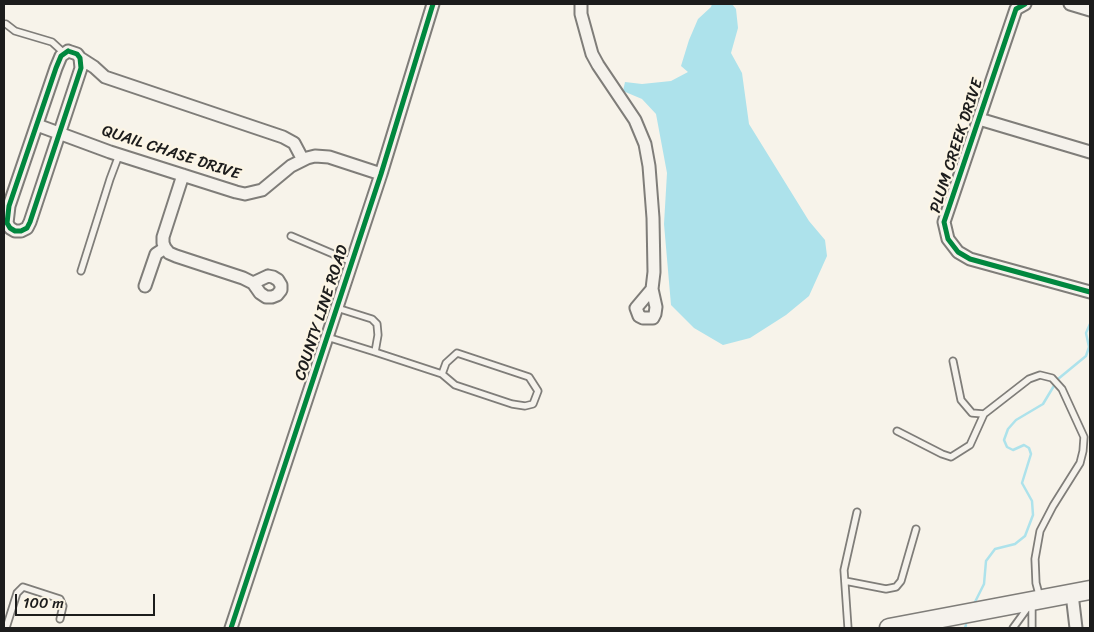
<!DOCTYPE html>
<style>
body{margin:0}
#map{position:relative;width:1094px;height:632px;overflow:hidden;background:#f7f3ea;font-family:Sriracha,sans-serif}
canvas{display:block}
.frame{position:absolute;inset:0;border:5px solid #1c1c1c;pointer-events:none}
.scale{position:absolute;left:15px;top:594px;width:140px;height:22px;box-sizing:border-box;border:2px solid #1c1c1c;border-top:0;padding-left:6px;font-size:15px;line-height:18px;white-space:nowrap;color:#1c1c1c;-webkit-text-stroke:4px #fcf5e5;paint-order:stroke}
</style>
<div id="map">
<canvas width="1094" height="632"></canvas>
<div class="frame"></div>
<div class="scale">100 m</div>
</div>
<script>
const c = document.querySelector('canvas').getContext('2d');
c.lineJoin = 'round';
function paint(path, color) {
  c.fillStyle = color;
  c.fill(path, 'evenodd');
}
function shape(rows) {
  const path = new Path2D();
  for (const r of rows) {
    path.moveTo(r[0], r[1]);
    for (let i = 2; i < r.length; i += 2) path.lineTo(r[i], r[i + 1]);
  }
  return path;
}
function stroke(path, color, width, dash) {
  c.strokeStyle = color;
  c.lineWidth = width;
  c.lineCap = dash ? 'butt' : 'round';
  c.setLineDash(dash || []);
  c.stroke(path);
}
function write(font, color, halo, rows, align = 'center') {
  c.font = font + ' Sriracha,sans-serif';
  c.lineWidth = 4.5;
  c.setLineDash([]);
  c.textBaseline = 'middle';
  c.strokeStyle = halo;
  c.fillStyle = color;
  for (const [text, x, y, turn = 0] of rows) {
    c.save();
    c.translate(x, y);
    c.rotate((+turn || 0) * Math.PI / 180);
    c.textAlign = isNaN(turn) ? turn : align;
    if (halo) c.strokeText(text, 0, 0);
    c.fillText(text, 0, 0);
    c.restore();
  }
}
const water = shape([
 [712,4,732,4,736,9,738,28,731,53,742,73,749,124,809,221,825,240,827,256,809,296,786,315,750,338,723,345,694,328,671,305,664,224,667,173,656,114,642,99,623,91,625,82,642,84,671,81,688,72,681,66,689,40,698,19,711,7]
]);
const stream = shape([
 [974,604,984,584,986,561,995,549,1015,544,1025,536,1033,515,1032,501,1022,483,1031,454,1029,448,1024,445,1013,450,1007,447,1004,440,1008,429,1016,420,1043,404,1058,379,1086,356,1089,347,1086,333,1090,324],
 [965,628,966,625]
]);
const lane = shape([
 [6,24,15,31,52,42,64,53],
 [291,236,352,262],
 [81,271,110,179,119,155],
 [327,337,375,352,378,335,377,324,372,319,337,308],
 [375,352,442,374,446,363,457,353,529,377,538,391,533,404,525,406,512,404,455,385,442,374],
 [953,361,961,400,972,413,984,414],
 [897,431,942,454,951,457,970,445,984,414,1029,379,1040,375,1052,378,1062,389,1084,437,1083,451,1080,463,1053,506,1040,531,1035,559,1036,583,1040,598],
 [845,581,886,589,896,587,901,581,916,529],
 [1032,604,1032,628],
 [6,628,17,593,23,587,60,599,63,606,60,619],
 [848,628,844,570,857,512],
 [1013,628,1029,606]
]);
const street = shape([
 [581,4,581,14,592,54,598,65,635,120,645,144,649,166,653,218,654,272,652,289],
 [1025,4,1016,9,944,222,948,239,958,252,970,259,1090,292],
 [1070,4,1090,10],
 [68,51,77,54,80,58,81,68,30,222,27,228,21,231,15,231,10,228,7,223,9,206,56,68,61,56,68,51],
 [80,58,94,67,105,77,283,137,294,143,303,160],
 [979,119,1090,152],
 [37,125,110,152,236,192,245,194,262,190,291,166,307,158,315,156,329,157,381,174],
 [183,175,163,237,163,243,165,248,169,253,176,256,243,278,253,283],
 [268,276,273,277,278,280,281,285,281,290,277,295,272,297,266,297,260,293,253,283,268,276],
 [145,286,156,254,165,248],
 [652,289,656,307,655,314,653,318,643,318,639,316,636,308,652,289],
 [1072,594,1076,628],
 [231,628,381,174,433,4]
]);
const primary = shape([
 [889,628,1090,590]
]);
const cycleway = shape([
 [1025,4,1016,9,944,222,948,239,958,252,970,259,1090,292],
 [68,51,77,54,80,58,81,68,30,222,27,228,21,231,15,231,10,228,7,223,9,206,56,68,61,56,68,51],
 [231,628,381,174,433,4]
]);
const streetNames = [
 ["PLUM CREEK DRIVE",957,146,-72],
 ["QUAIL CHASE DRIVE",171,153,18],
 ["COUNTY LINE ROAD",322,313,-72]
];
paint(water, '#ade2eb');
stroke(stream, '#ade2eb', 2.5);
stroke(lane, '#7f7d79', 9);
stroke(street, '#7f7d79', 15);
stroke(primary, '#7f7d79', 21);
stroke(lane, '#f5f2ec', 5.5);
stroke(street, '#f5f2ec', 11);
stroke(primary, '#f5f2ec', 18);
stroke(cycleway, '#00873e', 5);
write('16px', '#1c1c1c', '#fcf5e5', streetNames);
</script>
